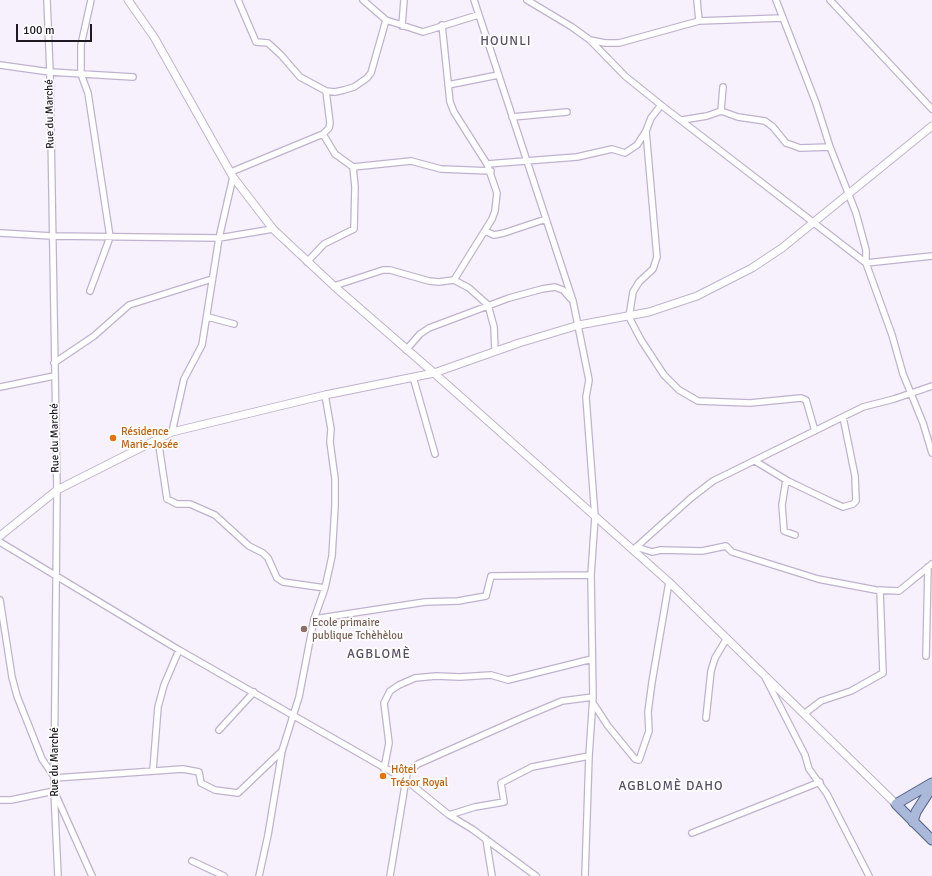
<!DOCTYPE html>
<meta charset="utf-8">
<style>
body{margin:0}
#map{position:relative;width:932px;height:876px;overflow:hidden;background:#f6f1fd;font-family:Signika,sans-serif}
canvas{display:block}
.scale{position:absolute;left:16px;top:24px;width:76px;height:18px;box-sizing:border-box;border:2px solid #1e1923;border-top:0;padding-left:5px;font-size:12px;line-height:14px;white-space:nowrap;color:#1e1923;-webkit-text-stroke:3px #fff;paint-order:stroke}
</style>
<div id="map">
<canvas width="932" height="876"></canvas>
<div class="scale">100 m</div>
</div>
<script>
const c = document.querySelector('canvas').getContext('2d');
c.lineJoin = 'round';
function shape(rows) {
  const path = new Path2D();
  for (const r of rows) {
    path.moveTo(r[0], r[1]);
    for (let i = 2; i < r.length; i += 2) path.lineTo(r[i], r[i + 1]);
  }
  return path;
}
function stroke(path, color, width, dash) {
  c.strokeStyle = color;
  c.lineWidth = width;
  c.lineCap = dash ? 'butt' : 'round';
  c.setLineDash(dash || []);
  c.stroke(path);
}
function write(font, color, halo, rows, align = 'center') {
  c.font = font + ' Signika,sans-serif';
  c.lineWidth = 3.5;
  c.setLineDash([]);
  c.textBaseline = 'middle';
  c.strokeStyle = halo;
  c.fillStyle = color;
  for (const [text, x, y, turn = 0] of rows) {
    c.save();
    c.translate(x, y);
    c.rotate((+turn || 0) * Math.PI / 180);
    c.textAlign = isNaN(turn) ? turn : align;
    if (halo) c.strokeText(text, 0, 0);
    c.fillText(text, 0, 0);
    c.restore();
  }
}
const minor = shape([
 [47,0,50,72,57,490,54,791,58,876],
 [238,0,256,42,268,43,281,55,300,77,326,91,335,92,344,90,354,87,367,78,371,73,386,20],
 [363,0,386,20,423,32,478,15],
 [474,0,573,301,589,380,586,397,595,517,591,575,593,697,589,756,585,876],
 [527,0,572,27,590,40,625,76,661,105,866,263,932,256],
 [697,0,699,21],
 [776,0,816,103,830,147,856,213,866,250,866,263,892,335,903,374,923,423,932,453],
 [830,0,932,109],
 [442,25,450,102,454,112,487,164,497,193,495,211,492,219,454,280],
 [402,26,404,0],
 [590,40,605,43,619,43,699,21,782,18],
 [0,65,50,72,133,77],
 [448,85,498,75],
 [326,91,330,123,329,128,323,134,335,154,353,167,411,161,441,169,491,171],
 [721,111,723,87],
 [512,117,567,112],
 [682,120,707,116,721,111,738,117,765,121,773,127,786,143,792,145,800,148,830,147],
 [646,131,657,257,653,269,639,282,633,292,629,317,641,340,664,375,679,390,698,401,750,403,801,398,806,400,815,431],
 [487,164,577,157,612,149,625,153,637,145,646,131,651,118,661,105],
 [231,172,323,134],
 [485,231,494,235,504,233,546,219],
 [0,233,52,236,219,238,273,229],
 [307,262,324,244,354,229,355,187,353,167],
 [334,286,383,270,390,270,429,281,439,282,454,280,469,288,488,305,494,327,495,351],
 [90,291,110,237,88,93,81,74,81,45,91,0],
 [208,317,234,324],
 [406,350,420,334,429,328,509,298,542,289,555,287,563,290,571,299],
 [54,363,94,336,129,305,212,279],
 [413,377,435,454],
 [0,387,54,376],
 [172,432,184,379,202,345,219,238,233,177],
 [158,439,167,499,177,504,190,504,215,515,249,546,263,553,268,558,277,578,283,582,325,588],
 [755,461,788,481,834,503,843,507,853,504,856,501,855,476,843,417],
 [786,480,782,505,784,531,795,535],
 [0,542,179,650,406,780,449,815,472,829,536,876],
 [636,547,652,552,661,550,702,551,726,546,732,552,818,579,876,590,899,591,932,564],
 [633,550,691,498,713,481,863,407,894,399,932,386],
 [0,600,12,677,17,696,42,759,55,778,183,769,199,772,201,783,215,790,238,793,282,751],
 [314,619,425,602,458,601,486,596,491,576,591,575],
 [926,656,928,567],
 [766,679,805,755,809,769,827,794,869,876],
 [593,703,608,726,635,759,639,760,649,731,648,712,652,682,669,582],
 [804,714,821,701,851,691,883,673,880,590],
 [706,718,711,671,715,658,727,638],
 [219,730,254,692],
 [384,769,389,743,384,703,390,691,399,685,415,678,436,676,460,677,491,675,508,680,592,659],
 [153,770,158,707,164,685,179,650],
 [0,800,11,800,54,791,92,876],
 [449,815,475,807,504,802,501,783,532,767,589,756],
 [692,833,820,782],
 [486,839,492,876],
 [192,861,224,876],
 [259,876,268,835,282,751,299,697,314,619,325,588,332,556,335,506,335,479,330,442,331,429,325,395],
 [390,876,407,773,418,764,526,716,562,701,593,697]
]);
const tertiary = shape([
 [128,0,154,37,233,177,273,229,334,286,434,373,669,582,896,804],
 [0,536,57,490,172,432,325,395,434,373,519,343,579,325,649,312,697,296,752,268,782,248,932,126]
]);
const primary = shape([
 [932,783,896,804,932,840],
 [913,822,916,812,932,787]
]);
const markers = [
 [113,438,4,"#e8710a"],
 [304,629,4,"#8d6e63"],
 [383,776,4,"#e8710a"]
];
const streetNames = [
 ["Rue du Marché",50,114,-91],
 ["Rue du Marché",55,438,-91],
 ["Rue du Marché",55,762,-90]
];
const foodNames = [
 ["Résidence",121,432],
 ["Marie-Josée",121,445],
 ["Hôtel",391,770],
 ["Trésor Royal",391,783]
];
const educationNames = [
 ["Ecole primaire",312,623],
 ["publique Tchèhèlou",312,636]
];
const quarterNames = [
 ["HOUNLI",506,42],
 ["AGBLOMÈ",379,655],
 ["AGBLOMÈ DAHO",671,787]
];
stroke(minor, '#bfb2cf', 8);
stroke(tertiary, '#bfb2cf', 9);
stroke(primary, '#54628a', 11);
stroke(minor, '#fff', 5.5);
stroke(tertiary, '#fff', 7);
stroke(primary, '#aab8da', 9);
for (const [x, y, r, color] of markers) {
  const dot = new Path2D();
  dot.arc(x, y, r, 0, 2 * Math.PI);
  c.fillStyle = color;
  c.fill(dot);
  stroke(dot, '#fff', 1.5);
}
write('11px', '#1e1923', '#fff', streetNames);
write('11px', '#c56008', '#fff', foodNames, 'left');
write('11px', '#785e54', '#fff', educationNames, 'left');
c.letterSpacing = '1px';
write('13px', '#594e67', '#fff', quarterNames);
c.letterSpacing = '0px';
</script>
